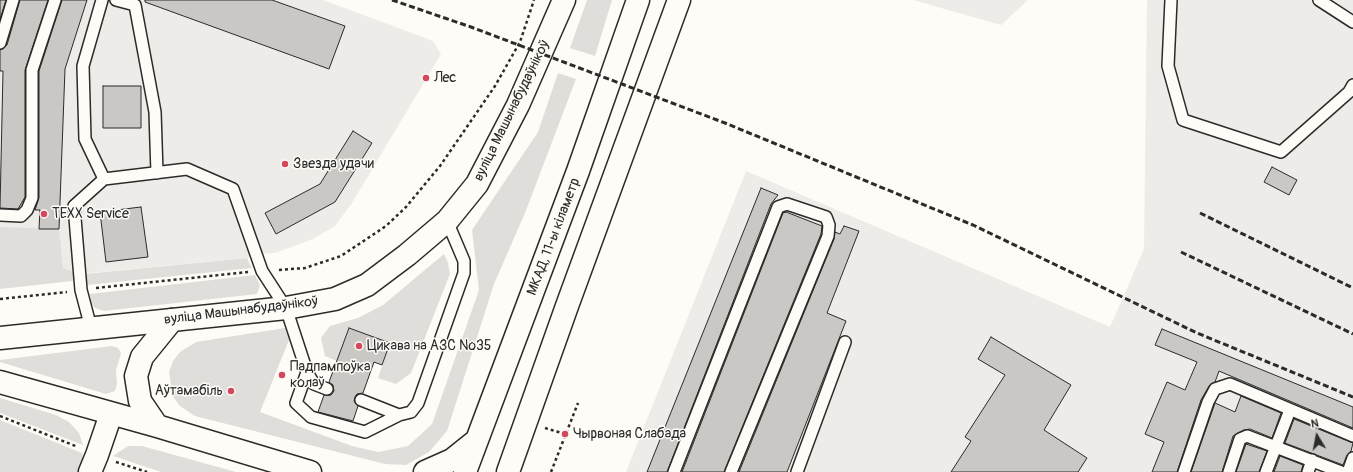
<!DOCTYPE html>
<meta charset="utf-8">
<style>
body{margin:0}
#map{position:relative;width:1353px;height:472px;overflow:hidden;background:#fdfcf7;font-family:Pangolin,sans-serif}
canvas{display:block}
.north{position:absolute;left:1297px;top:416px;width:40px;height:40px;-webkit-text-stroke:3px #fdfcf7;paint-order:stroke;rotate:350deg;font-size:11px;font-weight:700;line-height:16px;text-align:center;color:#2b2b2b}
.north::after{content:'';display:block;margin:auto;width:14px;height:18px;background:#2b2b2b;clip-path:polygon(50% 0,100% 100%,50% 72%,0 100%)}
</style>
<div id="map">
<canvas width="1353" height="472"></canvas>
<div class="north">N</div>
</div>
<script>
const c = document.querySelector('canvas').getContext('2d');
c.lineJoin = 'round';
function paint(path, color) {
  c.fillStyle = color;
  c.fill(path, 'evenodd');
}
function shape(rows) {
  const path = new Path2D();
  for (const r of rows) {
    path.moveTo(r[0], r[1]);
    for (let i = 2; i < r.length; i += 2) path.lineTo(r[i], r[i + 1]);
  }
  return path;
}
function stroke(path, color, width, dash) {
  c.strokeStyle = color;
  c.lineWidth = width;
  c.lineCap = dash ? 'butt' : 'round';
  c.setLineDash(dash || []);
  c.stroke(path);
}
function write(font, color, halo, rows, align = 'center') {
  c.font = font + ' Pangolin,sans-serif';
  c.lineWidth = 3;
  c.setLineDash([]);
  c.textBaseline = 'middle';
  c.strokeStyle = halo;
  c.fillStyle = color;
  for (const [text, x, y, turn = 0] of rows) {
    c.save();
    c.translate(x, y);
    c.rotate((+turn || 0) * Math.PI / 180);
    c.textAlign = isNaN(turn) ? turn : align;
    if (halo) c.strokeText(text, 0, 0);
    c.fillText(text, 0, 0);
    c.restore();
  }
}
const built = shape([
 [0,0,323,0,433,41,441,54,352,203,335,226,313,239,275,253,257,254,247,258,80,274,63,268,0,227],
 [913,0,1028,0,1001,25],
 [1147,0,1353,0,1353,472,626,472,746,171,1110,327,1144,249]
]);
const green = shape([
 [587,0,612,0,595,56,570,48],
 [558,73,576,79,525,213,494,284,447,431,429,452,406,465,385,464,195,416,180,406,173,397,169,372,173,361,180,352,196,342,285,328,289,340,260,412,352,446,378,452,408,446,432,424,479,290,472,230,538,132],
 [0,227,59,229,63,268,80,274,72,281,0,289],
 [444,254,448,263,450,274,411,373,396,384,378,378,390,343,349,328,337,361,325,356,321,338,330,326,358,318,383,305],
 [247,258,252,268,87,285,85,274],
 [255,275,260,285,257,294,104,311,95,308,91,303,90,294],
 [112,346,118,348,121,353,116,370,117,384,115,391,106,394,0,362,0,360],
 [0,398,56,415,69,422,79,433,83,445,0,413],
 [0,420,82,453,84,463,79,472,0,472],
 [128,446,142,446,236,472,161,472,113,456]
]);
const building = shape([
 [0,0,6,0,0,19,0,0],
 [20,0,48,0,25,70,25,197,18,209,0,208,3,71,0,71,0,50,7,45,20,0],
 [62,0,87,0,65,69,59,229,39,229,40,210,35,210,39,198,39,71,62,0],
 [145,0,272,0,345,26,329,69,145,2,145,0],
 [103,86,141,86,141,128,103,128,103,86],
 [353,131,372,143,335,202,276,234,265,213,320,184,353,131],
 [1272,167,1297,180,1289,195,1264,182,1272,167],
 [761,188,778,195,771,204,667,472,647,472,761,188],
 [141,207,148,257,106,262,100,212,141,207],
 [786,212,822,226,821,234,724,472,682,472,783,213,786,212],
 [844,226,859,231,827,313,846,321,787,472,739,472,834,239,835,232,840,234,844,226],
 [349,328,390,343,382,365,374,362,363,393,357,394,355,397,354,401,358,406,353,421,318,412,324,395,331,395,334,391,333,385,329,382,349,328],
 [1162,329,1353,407,1353,428,1219,371,1215,382,1209,386,1201,400,1177,472,1152,472,1164,442,1145,434,1167,382,1185,390,1197,362,1155,345,1162,329],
 [991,337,1071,385,1044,430,1087,458,1078,472,951,472,971,441,965,437,1005,375,978,359,991,337],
 [1241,396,1281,413,1272,438,1250,429,1244,430,1233,436,1222,472,1191,472,1215,403,1235,412,1241,396],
 [1294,419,1353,443,1351,451,1347,455,1343,465,1285,443,1294,419],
 [1246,444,1267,451,1259,472,1236,472,1246,444],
 [1280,456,1303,465,1301,472,1274,472,1280,456]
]);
const path = shape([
 [279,270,305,268,341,256,386,226,406,207,440,166,495,86,520,42,534,0],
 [96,288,248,272],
 [0,299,67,292],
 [0,416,78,447],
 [545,428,565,434],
 [116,462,147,472],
 [551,472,578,403]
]);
const lane = shape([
 [102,0,83,66,85,139,104,179],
 [116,0,135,5,155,112,157,173],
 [1171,0,1168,66,1183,120,1281,152,1349,92,1353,85],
 [1319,0,1353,22],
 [0,43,13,0],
 [0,215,21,216,27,210,32,198,32,70,55,0],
 [91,328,81,290,74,206,104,179,187,169,233,189,262,271,286,308,307,372,314,384,327,389],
 [307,372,296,403,311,417,365,432,399,415],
 [361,400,399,415,411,412,418,403,464,273,464,261,447,221],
 [674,472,778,207,787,204,826,217,829,225,828,236,731,472],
 [797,472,845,342],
 [1184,472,1208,402,1215,389,1230,384,1353,436],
 [1229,472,1240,439,1247,436,1341,472],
 [1266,472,1290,410],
 [1308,472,1312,460],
 [1348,472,1353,458]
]);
const street = shape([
 [90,472,97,455,111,414]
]);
const secondary = shape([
 [0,338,286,308,335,299,367,285,407,255,447,221,477,184,518,105,564,0]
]);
const highway = shape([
 [0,382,157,426,310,472],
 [157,426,140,401,136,376,142,357,172,320],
 [425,472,452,460,477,440],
 [465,472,578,171,638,0],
 [508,472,567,306,679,0]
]);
const rail = shape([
 [392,0,471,27,725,123,973,225,1197,333,1353,397],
 [1200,213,1353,288],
 [1181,252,1353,334]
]);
const markers = [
 [426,78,4,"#d1495b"],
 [285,164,4,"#d1495b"],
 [44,214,4,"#d1495b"],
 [359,346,4,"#d1495b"],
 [282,375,4,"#d1495b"],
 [231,391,4,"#d1495b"],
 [565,434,4,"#d1495b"]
];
const poiNames = [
 ["Лес",434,78],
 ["Звезда удачи",293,164],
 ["TEXX Service",52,214],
 ["Цикава на АЗС №35",367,346],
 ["Падпампоўка",290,367],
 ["колаў",290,383],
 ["Аўтамабіль",223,391,"right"],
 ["Чырвоная Слабада",573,434]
];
const streetNames = [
 ["вуліца Машынабудаўнікоў",512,111,-64],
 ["МКАД, 11-ы кіламетр",554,237,-69],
 ["вуліца Машынабудаўнікоў",241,311,-7]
];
paint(built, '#edece8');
paint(green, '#dfdeda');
paint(building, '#c9c8c4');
stroke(building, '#2b2b2b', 1);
stroke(lane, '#2b2b2b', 14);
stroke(street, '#2b2b2b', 25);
stroke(secondary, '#2b2b2b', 25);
stroke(highway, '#2b2b2b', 25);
stroke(path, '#2b2b2b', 2.5, [3, 3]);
stroke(lane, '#fdfcf7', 11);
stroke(street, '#fdfcf7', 22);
stroke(secondary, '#fdfcf7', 22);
stroke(highway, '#fdfcf7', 22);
stroke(rail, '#2b2b2b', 3, [6, 3]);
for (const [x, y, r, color] of markers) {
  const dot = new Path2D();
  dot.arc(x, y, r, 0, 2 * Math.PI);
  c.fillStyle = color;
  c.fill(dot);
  stroke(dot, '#fdfcf7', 1.5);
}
write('14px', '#2b2b2b', '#fdfcf7', poiNames, 'left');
write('14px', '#2b2b2b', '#fdfcf7', streetNames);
</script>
